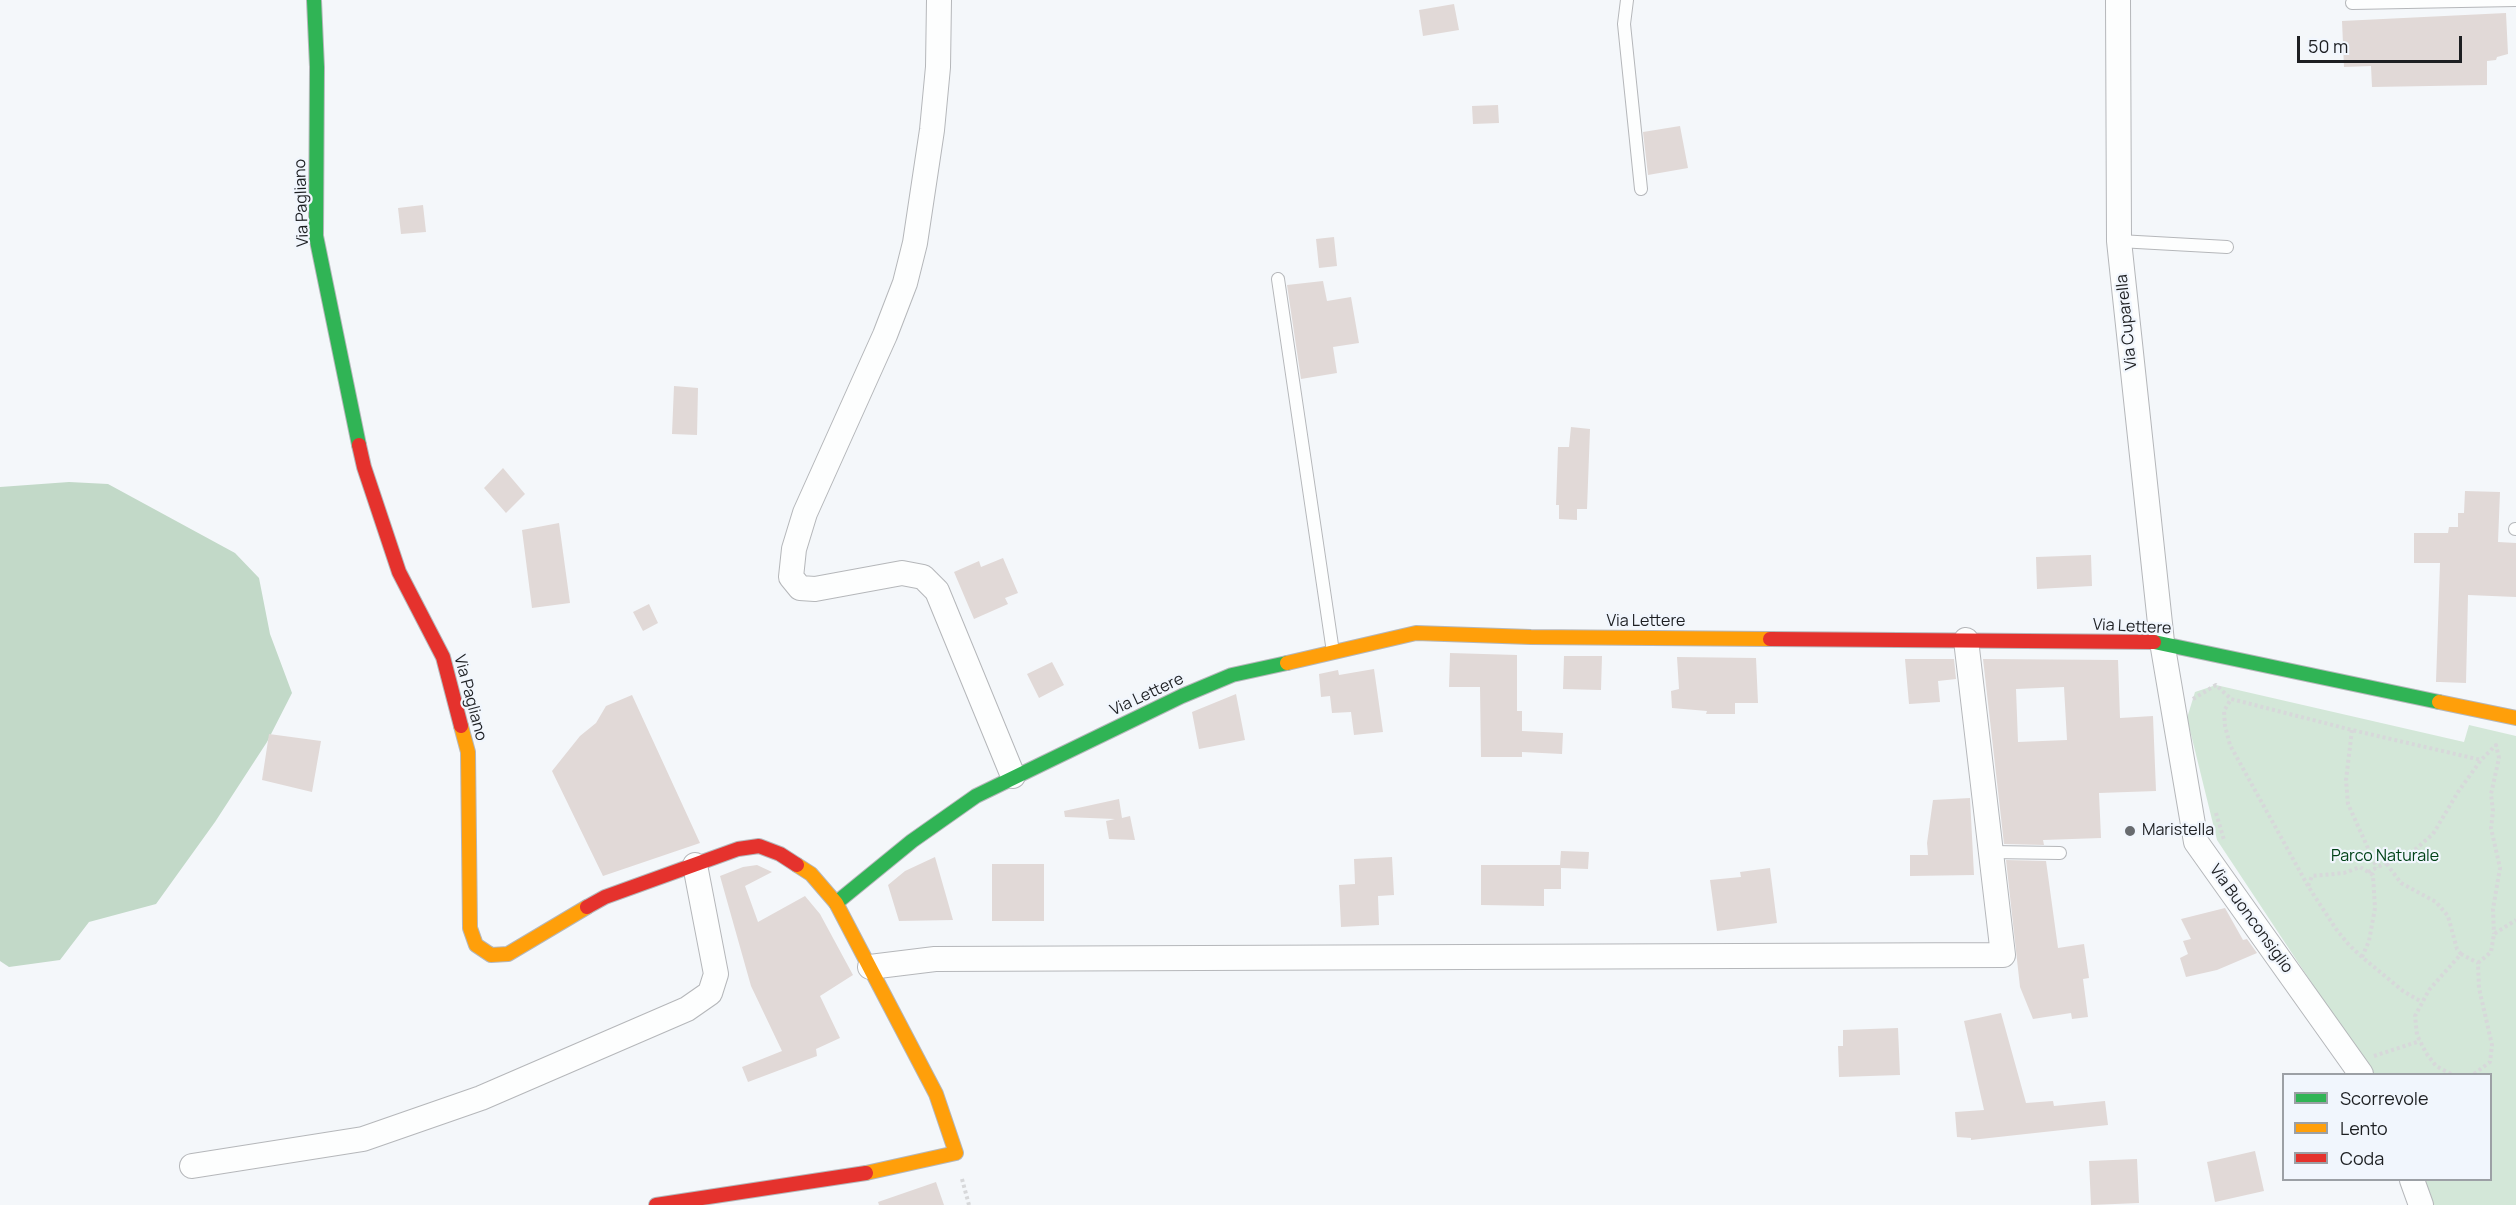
<!DOCTYPE html>
<style>
body{margin:0}
#map{position:relative;width:2516px;height:1205px;overflow:hidden;background:#f4f7fa;font-family:Manrope,sans-serif}
canvas{display:block}
.legend{position:absolute;left:2282px;top:1073px;width:210px;height:108px;box-sizing:border-box;background:#f1f6fd;border:2px solid #9ca0a5;margin:0;padding:8px 10px;list-style:none;font-size:18px;color:#1d1f22}
.legend li{display:flex;align-items:center;gap:12px;height:30px}
.legend b{width:30px;border:2px solid #9ca0a5}
.scale{position:absolute;left:2297px;top:36px;width:165px;height:27px;box-sizing:border-box;border:3px solid #1d1f22;border-top:0;padding-left:8px;font-size:18px;line-height:21px;white-space:nowrap;color:#1d1f22;-webkit-text-stroke:4px #f1f6fd;paint-order:stroke}
</style>
<div id="map">
<canvas width="2516" height="1205"></canvas>
<ul class="legend">
<li><b style="height:8px;background:#30b455"></b>Scorrevole</li>
<li><b style="height:8px;background:#ff9f0a"></b>Lento</li>
<li><b style="height:8px;background:#e5322d"></b>Coda</li>
</ul>
<div class="scale">50 m</div>
</div>
<script>
const c = document.querySelector('canvas').getContext('2d');
c.lineJoin = 'round';
function paint(path, color) {
  c.fillStyle = color;
  c.fill(path, 'evenodd');
}
function shape(rows) {
  const path = new Path2D();
  for (const r of rows) {
    path.moveTo(r[0], r[1]);
    for (let i = 2; i < r.length; i += 2) path.lineTo(r[i], r[i + 1]);
  }
  return path;
}
function stroke(path, color, width, dash) {
  c.strokeStyle = color;
  c.lineWidth = width;
  c.lineCap = dash ? 'butt' : 'round';
  c.setLineDash(dash || []);
  c.stroke(path);
}
function write(font, color, halo, rows, align = 'center') {
  c.font = font + ' Manrope,sans-serif';
  c.lineWidth = 4.5;
  c.setLineDash([]);
  c.textBaseline = 'middle';
  c.strokeStyle = halo;
  c.fillStyle = color;
  for (const [text, x, y, turn = 0] of rows) {
    c.save();
    c.translate(x, y);
    c.rotate((+turn || 0) * Math.PI / 180);
    c.textAlign = isNaN(turn) ? turn : align;
    if (halo) c.strokeText(text, 0, 0);
    c.fillText(text, 0, 0);
    c.restore();
  }
}
const green = shape([
 [2216,685,2464,742,2469,725,2516,736,2516,1205,2430,1205,2420,1180,2490,1180,2490,1074,2372,1074,2217,840,2187,718,2195,692]
]);
const forest = shape([
 [69,482,108,484,235,553,259,578,270,634,292,693,267,742,215,822,156,904,89,922,60,960,9,967,0,961,0,487]
]);
const building = shape([
 [1454,4,1459,30,1423,36,1419,10],
 [2506,13,2508,54,2497,57,2496,60,2487,61,2487,85,2372,87,2371,66,2344,67,2342,21],
 [1498,105,1499,123,1473,124,1472,106],
 [1680,126,1688,168,1648,175,1643,132],
 [423,205,426,232,401,234,398,208],
 [1334,237,1337,266,1319,268,1316,239],
 [1323,281,1327,301,1351,297,1359,343,1333,347,1337,373,1301,379,1287,285],
 [674,386,698,388,697,435,672,434],
 [1571,427,1590,429,1587,509,1577,509,1577,520,1559,519,1559,505,1556,505,1558,447,1569,447],
 [503,468,525,494,506,513,484,488],
 [2465,491,2500,492,2498,542,2516,543,2516,597,2468,595,2466,683,2440,682,2436,682,2440,563,2414,563,2414,533,2448,533,2449,527,2458,527,2458,513,2464,513],
 [559,523,570,603,532,608,522,530],
 [2091,555,2092,586,2037,589,2036,557],
 [1003,558,1018,593,1005,598,1008,604,974,619,954,572,979,561,981,567],
 [649,604,658,623,643,631,633,612],
 [1450,653,1517,655,1517,711,1522,711,1522,731,1563,733,1562,754,1522,752,1522,757,1481,757,1480,687,1449,687],
 [1564,656,1602,656,1601,690,1563,689],
 [1677,657,1756,658,1758,703,1735,703,1735,714,1706,714,1707,711,1672,708,1671,691,1679,689],
 [1905,659,1954,659,1956,679,1938,681,1940,702,1909,704],
 [1983,659,2118,660,2120,718,2153,716,2156,791,2099,793,2101,838,2043,840,2044,845,2004,844],
 [2064,687,2067,740,2018,742,2016,689],
 [1052,662,1064,685,1039,698,1027,674],
 [1374,669,1383,732,1354,735,1351,712,1332,713,1330,696,1321,697,1319,674,1338,670,1339,675],
 [1236,694,1245,740,1199,749,1192,712],
 [632,695,700,843,603,876,552,771,580,736,596,723,606,706],
 [269,734,321,741,312,792,262,780],
 [1970,798,1974,875,1910,876,1910,855,1928,855,1927,843,1933,800],
 [1119,799,1122,818,1130,816,1135,840,1109,839,1106,821,1115,819,1065,817,1064,811],
 [1561,851,1589,852,1588,869,1561,868,1561,889,1544,889,1544,906,1481,905,1481,865,1560,865],
 [935,857,953,920,899,921,888,885,905,871],
 [1392,857,1394,895,1378,896,1379,925,1341,927,1339,885,1355,884,1354,859],
 [2006,860,2046,861,2058,948,2084,944,2089,978,2083,979,2088,1017,2072,1019,2071,1013,2033,1019,2020,987],
 [992,864,1044,864,1044,921,992,921],
 [757,865,772,872,745,886,758,922,805,896,820,914,853,975,820,996,840,1038,816,1049,817,1056,748,1082,742,1067,782,1051,751,986,720,876,743,867],
 [1770,868,1777,923,1717,931,1710,880,1741,877,1740,872],
 [2225,908,2243,940,2247,939,2257,953,2217,970,2186,977,2180,958,2188,954,2183,941,2191,939,2181,919],
 [2001,1013,2026,1103,2053,1101,2054,1106,2105,1101,2108,1125,1971,1140,1971,1138,1957,1137,1955,1112,1984,1110,1964,1021],
 [1898,1028,1900,1075,1839,1077,1838,1046,1843,1046,1843,1030],
 [2255,1151,2264,1191,2215,1202,2207,1162],
 [2137,1159,2139,1203,2091,1205,2089,1161],
 [936,1182,944,1205,879,1205,878,1202]
]);
const path = shape([
 [2193,699,2216,685,2231,699],
 [2352,730,2346,780,2348,804,2377,868],
 [2216,813,2224,840],
 [2368,872,2386,863],
 [2308,886,2230,745,2225,726,2224,711,2231,699,2352,730,2481,760],
 [2461,954,2457,949,2448,916,2436,902,2401,883,2386,863,2411,853,2433,834,2458,792,2481,760,2496,745,2499,758,2491,794,2493,811,2491,828,2500,868,2493,909,2494,934],
 [2362,957,2369,941,2375,908,2373,875,2360,867,2344,873,2312,876,2308,886,2336,929,2349,945,2362,957,2403,991,2422,1002],
 [2478,963,2491,952,2494,934,2516,920],
 [2374,1056,2420,1041],
 [2451,1074,2436,1066,2426,1053,2417,1035,2415,1016,2429,990,2461,954,2478,963],
 [2474,1074,2490,1062,2492,1045,2479,988,2478,963],
 [962,1179,969,1205]
]);
const lane = shape([
 [1627,0,1624,24,1641,189],
 [2352,3,2516,0],
 [2119,241,2227,247],
 [1278,279,1333,652],
 [2515,529,2516,529],
 [1991,852,2060,853]
]);
const street = shape([
 [939,0,938,67,932,130,915,243,905,283,885,335,805,513,794,549,791,577,800,588,815,589,902,573,923,577,937,591,1013,776],
 [2118,0,2119,241,2162,642,2196,842,2361,1074],
 [870,967,935,959,2003,955,1966,640],
 [192,1166,363,1139,481,1098,687,1009,710,993,716,974,695,865],
 [2412,1180,2421,1205]
]);
const fast = shape([
 [314,0,317,67,316,236,359,445],
 [2154,642,2439,702],
 [836,903,912,841,976,796,1182,696,1232,675,1287,663]
]);
const slow = shape([
 [1287,663,1416,633,1531,637,1770,639],
 [2439,702,2516,718],
 [461,726,468,752,470,928,476,945,491,955,508,954,587,907],
 [797,865,811,874,836,903,936,1094,956,1153,866,1173]
]);
const jam = shape([
 [359,445,364,467,399,572,443,657,461,726],
 [1770,639,2154,642],
 [587,907,605,897,738,849,759,846,780,854,797,865],
 [656,1205,866,1173]
]);
const markers = [
 [2130,831,6,"#686b6e"]
];
const streetNames = [
 ["Via Pagliano",302,203,-92],
 ["Via Cuparella",2127,322,-96],
 ["Via Lettere",1646,622],
 ["Via Lettere",2132,627,3],
 ["Via Lettere",1147,695,-25],
 ["Via Pagliano",470,698,75],
 ["Via Buonconsiglio",2251,919,54]
];
const poiNames = [
 ["Maristella",2142,831]
];
const parkNames = [
 ["Parco Naturale",2385,857]
];
paint(green, '#d3e7d8');
paint(forest, '#c2d9c8');
paint(building, '#e1d9d7');
stroke(lane, '#b5b7ba', 14);
stroke(street, '#b5b7ba', 26);
stroke(fast, '#b5b7ba', 16);
stroke(slow, '#b5b7ba', 16);
stroke(jam, '#b5b7ba', 16);
stroke(path, '#d7d8da', 4, [3, 3]);
stroke(lane, '#fdfefe', 12);
stroke(street, '#fdfefe', 24);
stroke(fast, '#30b455', 14);
stroke(slow, '#ff9f0a', 14);
stroke(jam, '#e5322d', 14);
for (const [x, y, r, color] of markers) {
  const dot = new Path2D();
  dot.arc(x, y, r, 0, 2 * Math.PI);
  c.fillStyle = color;
  c.fill(dot);
  stroke(dot, '#f1f6fd', 2);
}
write('16px', '#1d1f22', '#f1f6fd', streetNames);
write('16px', '#1d1f22', '#f1f6fd', poiNames, 'left');
write('16px', '#004218', '#f1f6fd', parkNames);
</script>
